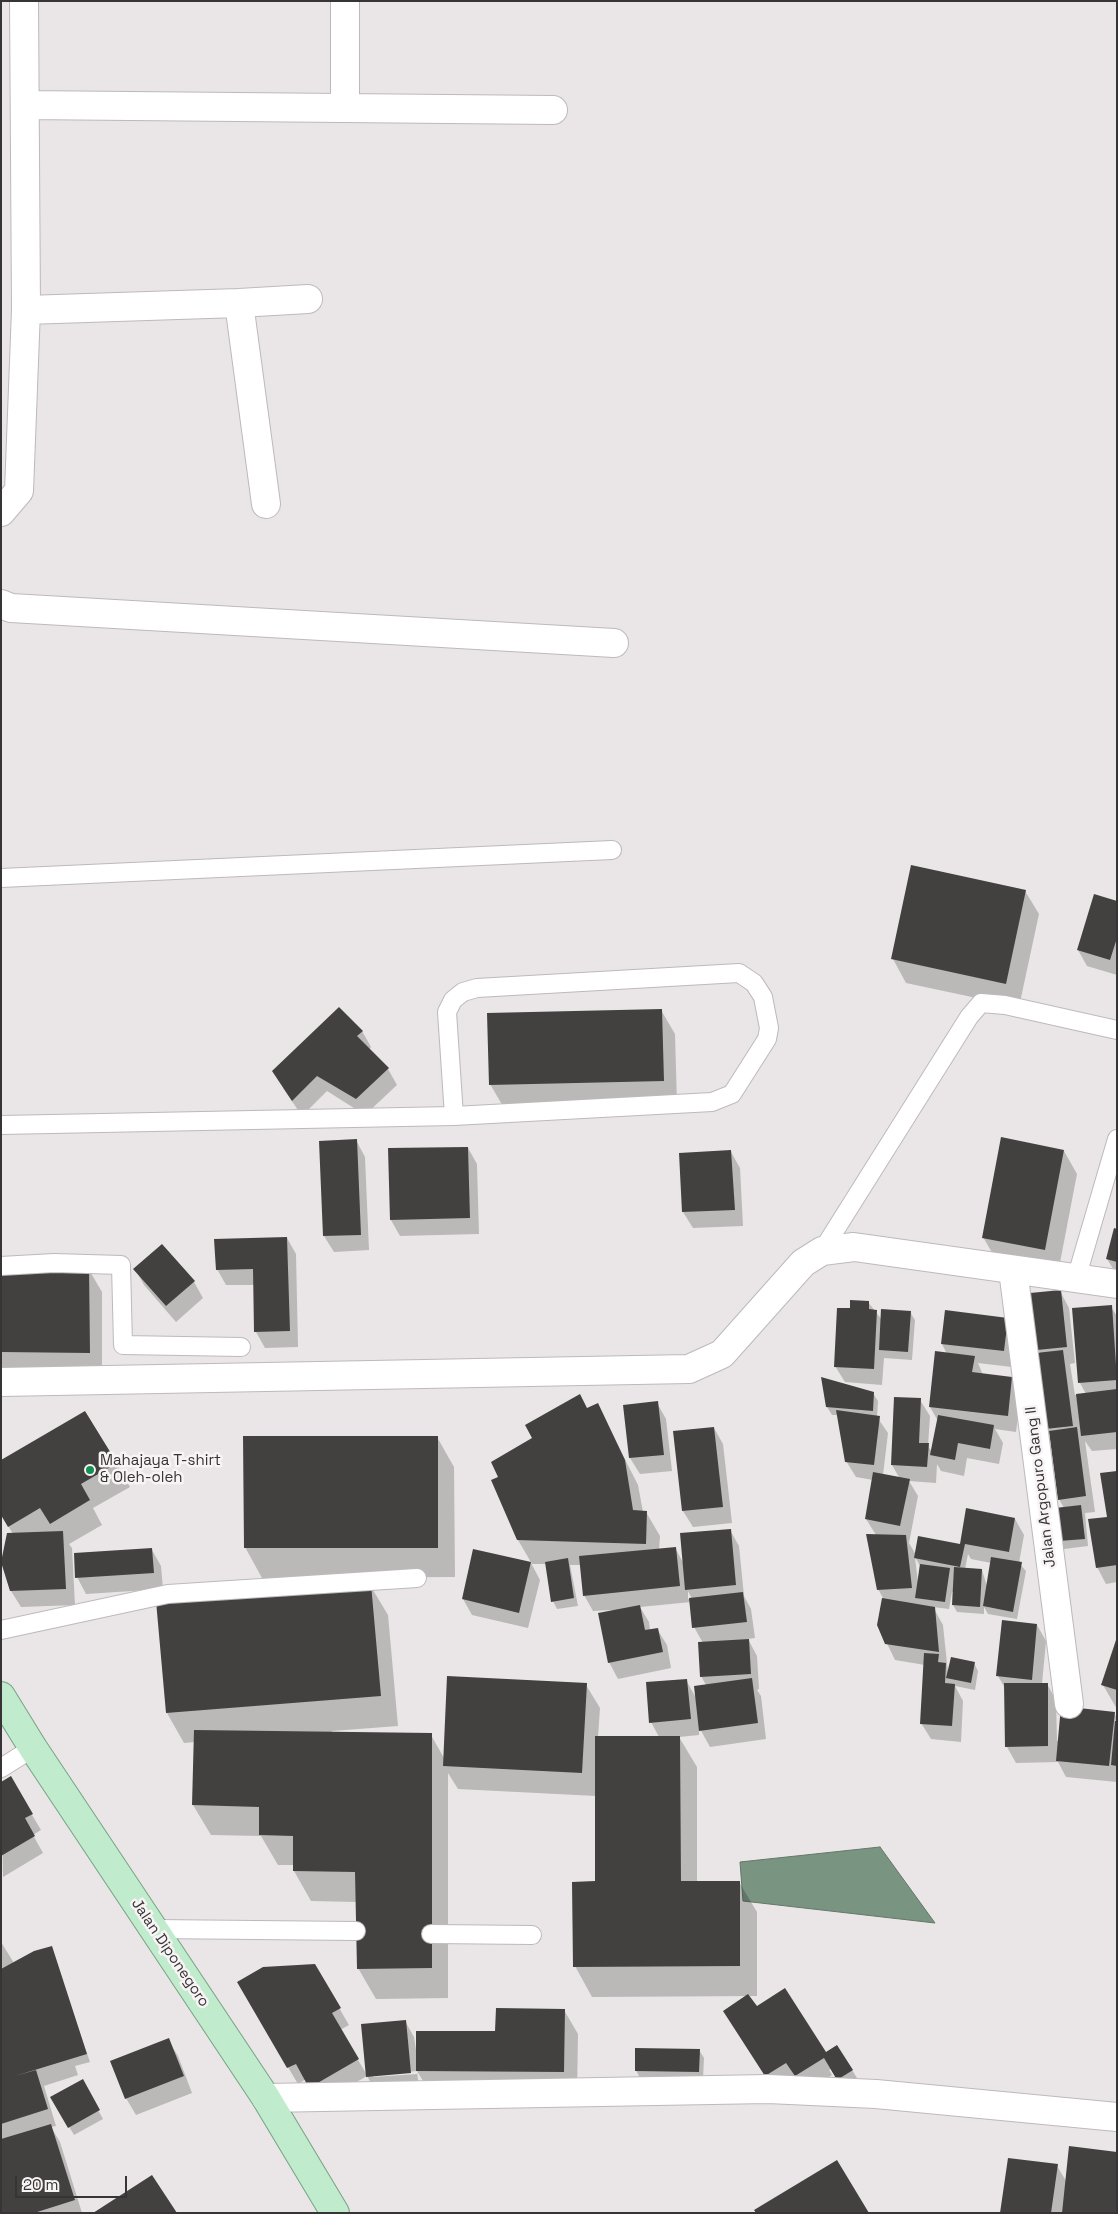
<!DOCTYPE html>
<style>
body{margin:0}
#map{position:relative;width:1118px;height:2214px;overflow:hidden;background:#eae6e7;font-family:"Space Grotesk",sans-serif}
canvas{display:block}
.frame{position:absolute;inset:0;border:2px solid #363434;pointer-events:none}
.scale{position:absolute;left:15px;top:2176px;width:112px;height:22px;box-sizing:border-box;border:2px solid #363434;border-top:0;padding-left:6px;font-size:15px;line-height:18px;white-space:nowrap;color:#363434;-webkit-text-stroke:4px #f8f3f4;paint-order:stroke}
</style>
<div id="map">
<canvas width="1118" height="2214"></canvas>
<div class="frame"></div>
<div class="scale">20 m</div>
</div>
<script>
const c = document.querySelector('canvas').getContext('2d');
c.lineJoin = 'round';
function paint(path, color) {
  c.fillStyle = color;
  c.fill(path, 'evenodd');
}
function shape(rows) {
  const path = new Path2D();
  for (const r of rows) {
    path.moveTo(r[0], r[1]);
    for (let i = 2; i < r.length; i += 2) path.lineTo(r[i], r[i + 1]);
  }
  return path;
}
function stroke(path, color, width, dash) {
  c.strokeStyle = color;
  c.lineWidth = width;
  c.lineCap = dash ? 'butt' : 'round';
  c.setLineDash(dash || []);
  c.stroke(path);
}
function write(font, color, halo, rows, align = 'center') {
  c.font = font + ' "Space Grotesk",sans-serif';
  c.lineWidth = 5;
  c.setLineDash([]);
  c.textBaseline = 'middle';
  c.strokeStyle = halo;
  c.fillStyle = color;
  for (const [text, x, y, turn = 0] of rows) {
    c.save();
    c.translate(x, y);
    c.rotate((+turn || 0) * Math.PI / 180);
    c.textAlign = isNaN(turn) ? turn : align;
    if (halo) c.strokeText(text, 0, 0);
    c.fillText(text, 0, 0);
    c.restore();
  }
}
const water = shape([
 [880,1847,935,1923,743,1901,740,1862,880,1847]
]);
const shadow = shape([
 [1025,891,1039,914,1019,1007,906,983,893,959],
 [1117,902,1117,975,1087,966,1078,950],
 [661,1010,675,1034,677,1105,504,1108,490,1084],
 [362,1031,371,1047,369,1050,388,1069,397,1085,365,1115,327,1091,302,1116,283,1088],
 [356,1140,365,1157,369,1250,334,1252,324,1236],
 [468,1148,477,1164,479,1234,400,1236,391,1220],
 [1064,1151,1077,1174,1058,1273,997,1261,983,1237],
 [731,1152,740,1168,743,1226,693,1228,683,1212],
 [1117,1230,1117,1275,1107,1259],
 [287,1238,296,1254,298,1347,265,1348,256,1332,255,1285,226,1285,217,1269],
 [88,1268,102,1292,102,1376,1,1376,1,1270],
 [135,1269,194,1282,203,1298,176,1322,144,1285],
 [1060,1291,1069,1308,1075,1363,1070,1364,1075,1395,1086,1394,1080,1383,1073,1310,1111,1307,1117,1316,1117,1449,1092,1451,1085,1441,1095,1512,1085,1513,1088,1546,1064,1549,1060,1541,1064,1508,1059,1499,1050,1435,1046,1428,1041,1354,1038,1350],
 [868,1302,882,1320,910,1312,915,1320,912,1360,884,1358,882,1385,845,1382,835,1366],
 [946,1312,1007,1319,1012,1367,978,1363,983,1375,1011,1378,1021,1394,1016,1432,995,1429,1003,1443,999,1464,967,1458,964,1476,941,1471,937,1464,936,1483,909,1481,918,1496,909,1543,916,1555,963,1545,962,1543,1015,1519,1024,1535,1019,1563,1026,1571,1017,1619,988,1614,984,1607,984,1614,957,1612,953,1605,954,1592,952,1592,949,1609,933,1607,943,1625,948,1673,974,1663,978,1671,975,1690,955,1686,963,1701,961,1742,931,1739,921,1723,925,1665,895,1660,878,1625,883,1598,878,1589,876,1535,866,1519,873,1480,856,1477,846,1461,838,1415,832,1415,827,1407,873,1393,878,1401,877,1417,888,1433,883,1475,900,1479,892,1465,920,1400,930,1416,928,1446,932,1452,938,1421,930,1407,947,1354,942,1344],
 [968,1554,971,1559,991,1563,987,1586,982,1570,965,1569],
 [915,1557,920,1566,918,1583],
 [657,1403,666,1419,672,1471,640,1474,630,1458,625,1406],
 [597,1404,638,1485,643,1512,646,1512,660,1536,659,1550,675,1548,684,1564,730,1530,739,1546,744,1596,751,1609,755,1638,748,1639,757,1656,759,1689,757,1690,761,1696,766,1739,710,1747,699,1727,699,1735,679,1737,697,1767,697,1882,739,1882,757,1912,757,1996,592,1997,575,1966,596,1883,596,1796,458,1789,448,1773,448,1998,376,1999,358,1968,357,1902,311,1901,294,1871,294,1865,278,1865,261,1836,211,1835,193,1805,195,1742,184,1743,167,1713,157,1602,370,1585,388,1615,398,1726,332,1731,332,1733,431,1735,444,1758,586,1685,600,1708,598,1737,659,1737,651,1722,686,1680,696,1698,706,1685,701,1676,703,1643,694,1627,691,1602,640,1607,649,1622,650,1630,657,1629,667,1645,671,1668,618,1679,609,1662,612,1610,593,1611,584,1595,581,1565,570,1565,578,1606,557,1609,553,1601,547,1564,532,1564,518,1540,499,1477,587,1409],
 [688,1591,692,1599,688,1599],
 [714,1428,723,1444,732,1523,693,1527,683,1511],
 [437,1437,454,1467,455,1577,262,1578,245,1547],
 [116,1463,130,1487,93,1508,102,1525,69,1544,72,1548,75,1605,21,1607,11,1591,13,1534,1,1514],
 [1117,1472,1117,1597,1117,1582,1106,1584,1097,1567],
 [152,1550,161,1566,163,1589,86,1594,77,1577],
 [474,1551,531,1563,540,1580,528,1628,472,1615,463,1599],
 [1037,1625,1046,1641,1042,1684,1047,1684,1056,1700,1057,1741,1114,1713,1117,1718,1117,1782,1066,1777,1058,1762,1016,1763,1007,1747,1006,1690,998,1676],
 [1117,1643,1117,1709,1103,1685],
 [10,1778,41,1830,33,1835,43,1853,3,1877,1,1783],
 [1,1942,14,1963,51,1948,90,2062,75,2066,78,2075,44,2086,56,2126,51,2127,60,2142,82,2213,1,2213],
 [314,1965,349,2025,340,2030,367,2075,405,2021,414,2037,416,2050,417,2050,496,2033,564,2010,578,2034,577,2096,431,2094,417,2071,419,2089,376,2092,367,2076,320,2103,306,2079,298,2084,238,1983],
 [417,2071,417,2074,373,2077,373,2075],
 [756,2008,825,2053,837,2046,857,2078,843,2087,831,2069,829,2070,832,2075,805,2092,775,2092,734,2027],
 [168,2040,178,2056,192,2093,136,2115,126,2098,111,2061],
 [699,2050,704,2058,703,2079,640,2078,636,2070],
 [82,2081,103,2119,74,2135,52,2098],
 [1057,2166,1066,2181,1117,2213,1001,2213]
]);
const building = shape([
 [911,865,1026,890,1006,984,891,959],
 [1094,894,1117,901,1117,938,1110,960,1077,950],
 [339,1007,363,1031,357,1036,389,1068,356,1099,317,1076,292,1101,272,1071],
 [662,1009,664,1081,489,1085,487,1013],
 [1001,1137,1064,1150,1045,1250,982,1238],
 [357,1139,361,1235,323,1236,319,1141],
 [468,1147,470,1218,390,1220,388,1148],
 [731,1150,735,1210,682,1212,679,1153],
 [1114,1228,1117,1229,1117,1262,1106,1259],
 [287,1237,290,1331,254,1332,253,1269,216,1270,214,1239],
 [162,1244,195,1281,166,1306,133,1269],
 [89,1267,90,1353,1,1352,1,1269],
 [1061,1290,1067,1347,1037,1350,1030,1293],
 [850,1300,869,1301,869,1309,877,1310,874,1369,834,1367,837,1308,850,1308],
 [1112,1305,1117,1380,1078,1383,1072,1308],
 [881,1309,911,1311,908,1352,879,1350],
 [945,1310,1008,1318,1004,1351,941,1344],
 [1063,1350,1073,1426,1045,1429,1036,1353],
 [935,1351,975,1356,972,1372,1012,1377,1008,1416,929,1407],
 [821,1377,874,1392,873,1411,826,1407],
 [1117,1389,1117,1432,1081,1436,1076,1394],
 [580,1394,587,1408,598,1403,625,1460,633,1510,647,1511,646,1544,517,1540,491,1480,498,1477,491,1462,532,1438,525,1425],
 [894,1397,921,1398,919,1443,929,1443,927,1467,891,1465],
 [658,1401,664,1455,629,1458,623,1405],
 [836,1410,880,1416,874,1465,845,1462],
 [85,1411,117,1463,81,1484,90,1500,50,1524,40,1508,8,1527,1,1515,1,1460],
 [938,1415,994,1425,990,1449,958,1443,955,1460,930,1455],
 [714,1427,723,1507,682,1511,673,1431],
 [1077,1427,1086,1496,1058,1500,1049,1431],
 [243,1436,438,1436,438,1548,244,1548],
 [1117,1471,1117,1565,1096,1568,1088,1519,1107,1517,1100,1473],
 [873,1472,910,1479,900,1526,865,1519],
 [1081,1505,1085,1539,1059,1541,1055,1508],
 [966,1508,1015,1518,1009,1552,965,1544,960,1567,914,1558,918,1536,960,1544],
 [731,1529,736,1585,685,1590,680,1533],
 [63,1531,66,1589,10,1591,1,1562,7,1533],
 [866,1534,906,1535,912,1588,877,1590],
 [676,1547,680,1586,583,1596,579,1556],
 [152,1548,154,1573,75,1578,74,1553],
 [473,1549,531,1562,519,1613,462,1599],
 [991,1557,1022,1562,1013,1612,983,1606],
 [568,1558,574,1598,551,1602,545,1562],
 [920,1564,950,1568,945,1602,915,1598],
 [954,1567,982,1569,980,1607,952,1605],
 [371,1584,381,1696,166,1713,156,1601],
 [743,1592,747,1622,692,1628,689,1598],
 [882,1598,935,1607,939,1652,885,1644,877,1625],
 [640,1605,645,1630,658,1628,663,1652,608,1663,598,1613],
 [1002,1620,1037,1624,1032,1680,996,1676],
 [749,1639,751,1674,700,1677,698,1642],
 [1116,1640,1117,1641,1117,1690,1101,1685],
 [924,1653,939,1654,938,1662,946,1663,945,1683,955,1684,952,1726,920,1724],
 [951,1657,975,1662,971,1683,946,1678],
 [447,1676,587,1683,582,1773,443,1766],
 [752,1678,758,1723,699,1731,694,1686],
 [687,1679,691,1719,649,1723,646,1682],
 [1004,1683,1048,1683,1048,1746,1005,1747],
 [1061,1706,1115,1712,1109,1766,1056,1761],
 [1115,1721,1117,1721,1117,1766,1111,1765],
 [194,1730,432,1733,432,1968,357,1969,355,1872,293,1871,293,1836,259,1835,259,1807,192,1805],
 [595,1736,680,1736,681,1881,740,1881,740,1966,573,1967,572,1882,595,1881],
 [11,1776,33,1814,25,1818,35,1836,1,1856,1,1782],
 [52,1946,87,2054,15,2076,36,2070,48,2109,1,2124,1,1969,34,1951],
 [315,1964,341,2008,332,2013,359,2059,309,2088,296,2064,287,2068,237,1982,263,1967],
 [785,1988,826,2052,837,2045,853,2070,837,2080,824,2058,795,2076,786,2063,765,2076,723,2011,748,1994,757,2006],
 [496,2008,565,2009,564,2072,416,2071,416,2031,495,2031],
 [406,2020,411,2073,366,2077,361,2024],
 [169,2038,184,2076,125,2099,110,2061],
 [635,2048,700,2049,699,2072,635,2071],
 [83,2079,100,2110,68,2128,50,2097],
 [51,2124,75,2200,34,2213,1,2213,1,2139],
 [1069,2146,1117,2152,1117,2213,1062,2213],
 [1008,2158,1058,2164,1051,2213,1000,2213],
 [837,2160,869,2213,756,2213,754,2210],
 [152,2175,177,2213,93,2213]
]);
const lane = shape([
 [1,878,612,850],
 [1,1125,454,1116,712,1102,732,1094,767,1039,769,1028,763,997,754,983,739,973,477,988,463,992,453,1000,447,1012,454,1116],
 [822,1251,969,1017,981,1003,1005,1005,1117,1030],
 [1,1266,54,1263,121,1265,123,1345,241,1347],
 [1076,1279,1117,1139],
 [1,1630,168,1594,417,1578],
 [1,1768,33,1748],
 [154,1929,356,1931],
 [431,1934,532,1935]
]);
const street = shape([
 [25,105,553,110],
 [345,108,345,1],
 [239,303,308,299],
 [26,310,239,303,266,504],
 [1,512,19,491,26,310,24,1],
 [1,604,11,608,614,643],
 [1013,1270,1069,1704],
 [1,1382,689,1369,722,1354,803,1263,822,1251,854,1247,1117,1284],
 [266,2098,768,2089,876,2094,1117,2117]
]);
const primary = shape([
 [1,1696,33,1748,266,2098,335,2213]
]);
const markers = [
 [90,1470,5,"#14914e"]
];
const poiNames = [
 ["Mahajaya T-shirt",100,1461],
 ["& Oleh-oleh",100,1478]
];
const streetNames = [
 ["Jalan Argopuro Gang II",1041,1487,-97],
 ["Jalan Diponegoro",170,1953,56]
];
paint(water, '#799480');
stroke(water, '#657769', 1);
paint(shadow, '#0003');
paint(building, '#434040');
stroke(lane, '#beb9ba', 20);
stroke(street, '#beb9ba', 30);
stroke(primary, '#75a281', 30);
stroke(lane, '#fff', 18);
stroke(street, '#fff', 28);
stroke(primary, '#c1ebcd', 28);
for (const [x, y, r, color] of markers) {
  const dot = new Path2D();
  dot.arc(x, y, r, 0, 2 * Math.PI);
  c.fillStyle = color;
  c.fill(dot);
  stroke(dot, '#f8f3f4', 2);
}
write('15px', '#363434', '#f8f3f4', poiNames, 'left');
write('15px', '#363434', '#f8f3f4', streetNames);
</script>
